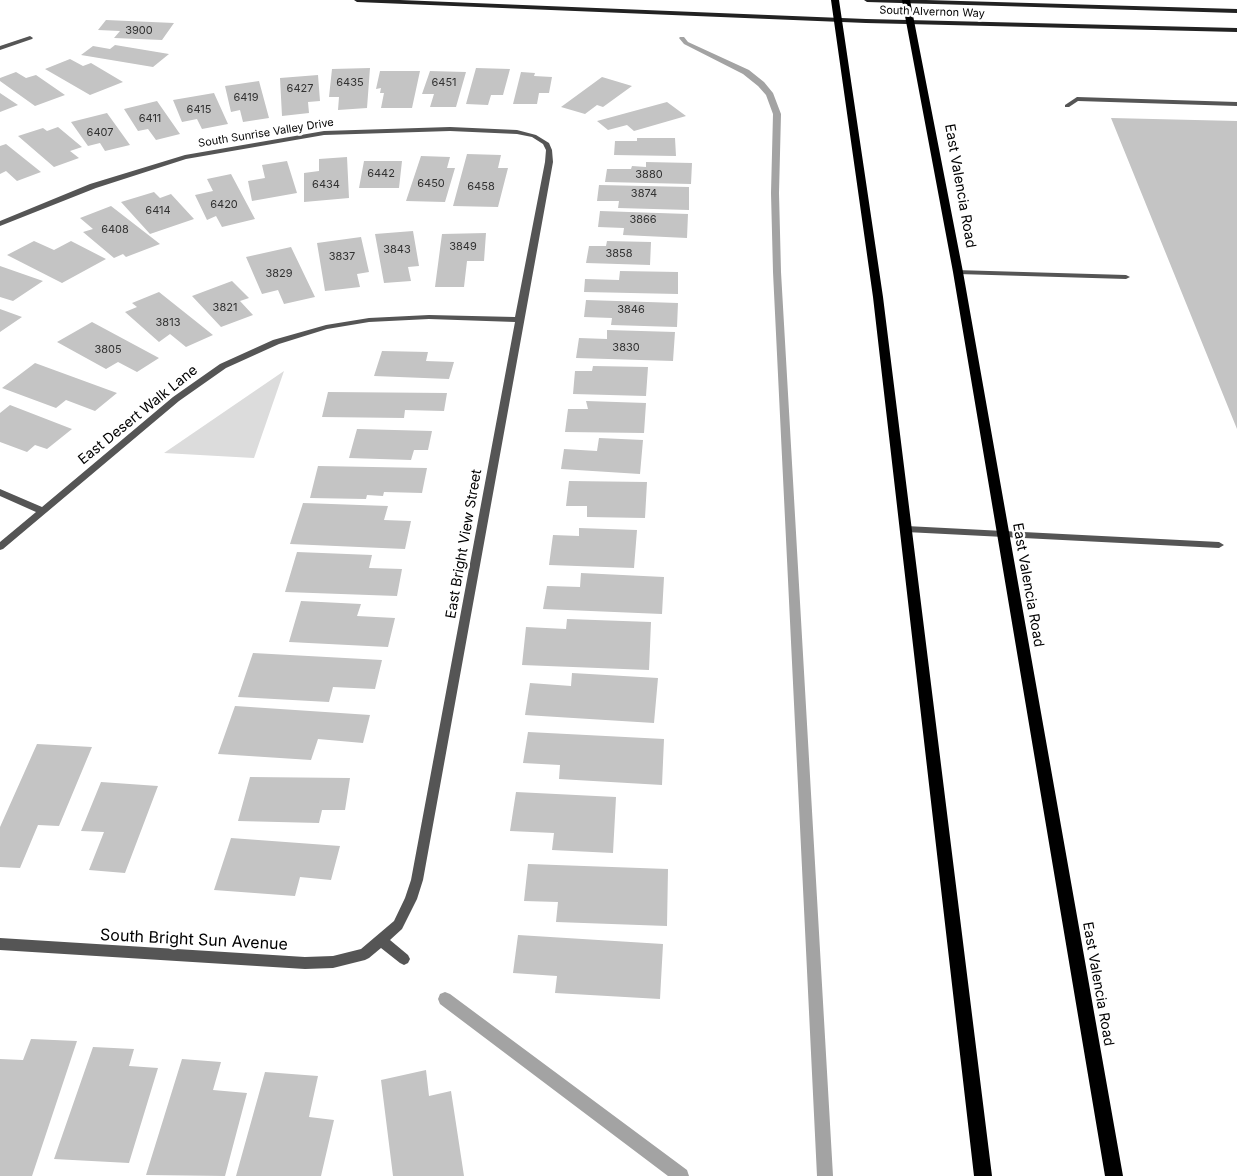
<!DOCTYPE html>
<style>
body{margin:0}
canvas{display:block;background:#fff}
</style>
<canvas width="1237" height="1176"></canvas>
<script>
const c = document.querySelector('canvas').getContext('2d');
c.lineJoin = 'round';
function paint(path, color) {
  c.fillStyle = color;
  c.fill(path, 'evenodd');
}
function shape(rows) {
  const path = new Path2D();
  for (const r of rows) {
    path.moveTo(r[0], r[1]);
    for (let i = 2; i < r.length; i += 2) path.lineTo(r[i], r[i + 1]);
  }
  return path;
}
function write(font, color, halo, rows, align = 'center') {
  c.font = font + ' Inter,sans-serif';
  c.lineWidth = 5;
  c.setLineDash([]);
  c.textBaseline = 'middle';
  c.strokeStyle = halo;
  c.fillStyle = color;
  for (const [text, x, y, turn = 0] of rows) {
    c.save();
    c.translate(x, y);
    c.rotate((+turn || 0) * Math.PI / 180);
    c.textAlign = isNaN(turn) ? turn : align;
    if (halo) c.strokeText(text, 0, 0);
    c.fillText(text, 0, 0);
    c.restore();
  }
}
const green = shape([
 [284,371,254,458,164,453]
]);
const stream = shape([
 [680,37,684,37,688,42,749,70,764,82,773,93,781,114,779,193,781,272,833,1176,817,1176,773,272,771,193,773,114,766,95,758,86,743,74,684,44,679,38,680,37],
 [445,992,450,994,687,1170,689,1176,668,1176,440,1004,438,999,440,994,445,992]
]);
const building = shape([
 [106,20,174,23,162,40,114,38,120,31,98,30],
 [115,45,169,54,153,67,81,55,93,46,110,49],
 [70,59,83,66,91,63,123,82,90,95,45,69],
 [370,68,367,108,338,110,339,97,329,97,332,69],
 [476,68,510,69,503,95,491,95,488,105,466,104],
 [380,71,420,71,412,108,381,108,384,93,380,93,381,88,376,89],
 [430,71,466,72,456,107,430,107,434,94,422,94],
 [16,72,26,78,36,75,65,95,35,106,0,81,0,78],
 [521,72,535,73,534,76,552,77,549,93,539,93,537,104,513,104],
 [318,75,320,101,308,102,309,113,282,116,280,78],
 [602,77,632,86,603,107,597,105,585,114,561,107],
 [259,81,269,118,243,122,240,110,231,112,225,86],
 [0,93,18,105,0,112],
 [214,93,228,124,202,129,197,119,182,122,173,100],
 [157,101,180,134,156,140,148,129,138,131,124,109],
 [667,102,686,116,634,131,627,125,608,130,597,121],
 [107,113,130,145,105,151,100,143,88,146,71,122],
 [1111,118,1237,121,1237,429],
 [58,127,82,147,70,151,79,158,54,167,18,136,43,128,47,131],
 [637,138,675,138,676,156,614,155,615,141,637,141],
 [6,144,41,172,17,181,6,171,0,174,0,146],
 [467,154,501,155,498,168,508,168,498,207,453,206],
 [421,156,450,157,447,168,455,168,445,202,406,201],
 [347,157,349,198,304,202,304,173,319,171,319,159],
 [287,161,297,193,252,201,248,181,265,178,262,165],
 [364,161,402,161,399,188,359,188],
 [646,162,692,163,691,184,605,182,607,169,631,169,632,166,646,167],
 [231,174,255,219,222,227,216,216,207,220,195,195,213,191,207,179],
 [599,185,689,187,689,210,618,208,619,201,597,201],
 [154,192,160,198,171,194,194,219,150,234,121,202],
 [111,206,160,244,126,257,123,254,114,258,83,232,93,229,80,218],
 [600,211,688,214,687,238,623,235,624,228,598,227],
 [413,231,419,266,408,267,411,281,384,283,375,234],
 [486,233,484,261,467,261,464,287,435,287,442,234],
 [361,237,369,272,357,274,360,287,325,291,317,243],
 [34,241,54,250,71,241,106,259,62,283,7,255],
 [607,241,651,242,650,265,586,263,589,246,606,246],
 [291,247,315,297,284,304,278,290,262,294,246,257],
 [0,266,43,281,13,301,0,297],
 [620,271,678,272,678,294,584,292,585,279,619,280],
 [232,281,249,298,240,301,253,315,221,327,192,296],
 [159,292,213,335,186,347,170,334,159,342,125,312,137,307,132,303],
 [586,300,678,303,677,327,611,325,612,318,584,317],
 [0,309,22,317,0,332],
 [92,322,159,358,137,372,118,362,106,369,57,342],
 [607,330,675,332,673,361,576,358,579,338,607,339],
 [382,351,428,352,426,361,454,362,449,379,374,376],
 [35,363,117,393,95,411,66,400,56,408,2,388],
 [593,366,648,367,646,396,573,394,575,371,592,371],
 [328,392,447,393,444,411,405,410,404,418,322,417],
 [586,401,646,403,644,433,565,432,568,409,588,409],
 [10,405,72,429,47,449,35,445,27,452,0,442,0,413],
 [357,429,432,431,428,450,414,450,411,460,349,458],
 [599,438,643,440,640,474,561,469,564,449,597,451],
 [318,466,427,468,422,493,384,492,383,496,367,495,366,499,310,498],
 [569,481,647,482,645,518,587,517,587,506,566,506],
 [303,503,388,506,384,520,411,521,405,549,290,544],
 [579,528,637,530,634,568,549,565,553,535,579,536],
 [297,552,372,555,369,568,402,569,397,596,285,592],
 [581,573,664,577,662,614,543,609,547,586,580,587],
 [301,601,361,604,357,616,395,618,388,647,289,642],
 [567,619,651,622,649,670,522,665,526,627,566,629],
 [253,653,382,660,375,689,333,687,329,702,238,697],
 [572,673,658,678,654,723,525,715,530,683,571,686],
 [235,706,370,715,363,743,318,739,311,760,218,754],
 [528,732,664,739,662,785,559,779,560,765,523,763],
 [37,744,92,747,59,826,38,825,20,868,0,867,0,827],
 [250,777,350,778,345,810,322,810,319,823,238,821],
 [101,782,158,786,125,873,89,870,104,832,81,831],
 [516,792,616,797,613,853,552,850,554,833,510,831],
 [231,838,340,846,331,880,300,877,295,896,214,890],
 [528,864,668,869,667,926,556,922,558,902,524,901],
 [518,935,663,944,660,999,555,993,557,976,513,973],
 [31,1039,77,1041,32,1176,0,1176,0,1059,23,1060],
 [93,1047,134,1049,129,1066,158,1068,129,1163,54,1159],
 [182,1059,221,1062,213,1090,247,1093,225,1176,146,1175],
 [426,1070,429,1096,451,1091,464,1176,393,1176,381,1080],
 [265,1072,318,1076,309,1117,334,1120,321,1176,236,1176]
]);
const lane = shape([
 [1077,97,1237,102,1237,106,1078,101,1069,107,1065,107,1065,105,1077,97],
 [955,270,1126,275,1130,277,1126,279,958,274,955,274,955,270],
 [906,526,1219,542,1224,545,1219,548,906,532,901,529,906,526]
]);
const street = shape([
 [30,36,33,38,32,39,0,50,0,46,30,36],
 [450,127,517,130,536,135,549,143,552,150,553,162,423,880,417,899,402,929,390,940,408,955,410,959,408,963,404,965,400,963,381,948,369,958,365,960,333,968,305,969,0,950,0,938,305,957,333,956,361,949,394,921,405,898,411,880,515,322,429,319,369,322,327,329,279,344,226,368,179,401,3,549,0,550,0,542,36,512,0,496,0,489,42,507,173,397,220,364,273,340,326,325,369,318,429,315,515,317,545,162,546,150,543,144,532,137,517,134,450,131,324,135,186,159,96,188,0,226,0,221,90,184,185,155,324,131,450,127]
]);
const secondary = shape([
 [354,0,400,0,866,19,1237,28,1237,32,866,23,357,2,354,0],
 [864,0,926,0,1237,9,1237,13,867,2,864,0]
]);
const primary = shape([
 [831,0,839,0,883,297,992,1176,974,1176,873,297,831,0],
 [902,0,910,0,963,272,1123,1176,1105,1176,953,272,902,0]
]);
const farStreetnames = [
 ["South Alvernon Way",932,12,2],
 ["South Sunrise Valley Drive",266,133,-9]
];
const numberNames = [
 ["3900",139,31],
 ["6435",350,83],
 ["6451",444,83],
 ["6427",300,89],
 ["6419",246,98],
 ["6415",199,110],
 ["6411",150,119],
 ["6407",100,133],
 ["6442",381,174],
 ["3880",649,175],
 ["6450",431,184],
 ["6434",326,185],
 ["6458",481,187],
 ["3874",644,194],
 ["6420",224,205],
 ["6414",158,211],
 ["3866",643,220],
 ["6408",115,230],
 ["3849",463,247],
 ["3843",397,250],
 ["3858",619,254],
 ["3837",342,257],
 ["3829",279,274],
 ["3821",225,308],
 ["3846",631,310],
 ["3813",168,323],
 ["3830",626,348],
 ["3805",108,350]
];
const streetNames = [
 ["East Valencia Road",960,186,80],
 ["East Desert Walk Lane",138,415,-39],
 ["East Bright View Street",464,544,-80],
 ["East Valencia Road",1028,585,80],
 ["East Valencia Road",1098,984,80]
];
const nearStreetnames = [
 ["South Bright Sun Avenue",194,940,3]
];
paint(green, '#dcdcdc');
paint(stream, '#a3a3a3');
paint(building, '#c4c4c4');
paint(lane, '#555');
paint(street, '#555');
paint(secondary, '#222');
paint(primary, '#000');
write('11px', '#000', '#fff', farStreetnames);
write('11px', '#313131', null, numberNames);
write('14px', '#000', '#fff', streetNames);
write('16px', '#000', '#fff', nearStreetnames);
</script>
